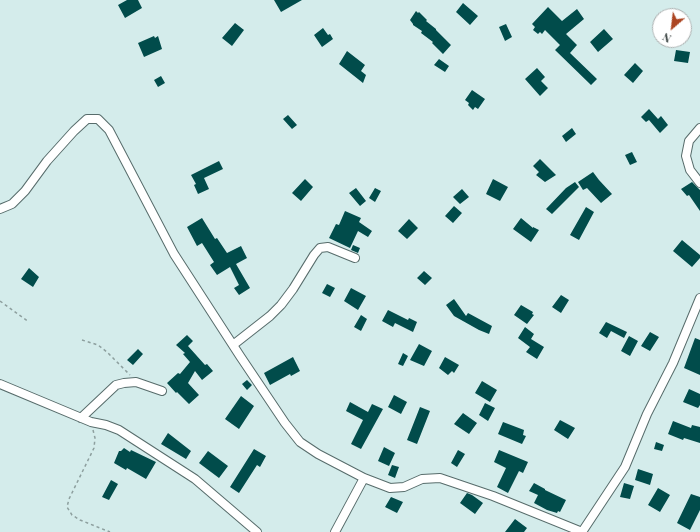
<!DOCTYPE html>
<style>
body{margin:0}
#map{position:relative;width:700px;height:532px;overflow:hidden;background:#d4eceb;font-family:"Playfair Display",serif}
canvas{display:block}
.north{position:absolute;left:652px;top:8px;width:40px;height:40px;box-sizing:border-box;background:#fff;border:1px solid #acb0b0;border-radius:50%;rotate:208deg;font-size:11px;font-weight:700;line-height:16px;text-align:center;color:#303a39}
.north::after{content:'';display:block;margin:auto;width:14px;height:18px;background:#ac4522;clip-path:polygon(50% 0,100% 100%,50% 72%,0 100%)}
</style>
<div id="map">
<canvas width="700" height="532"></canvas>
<div class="north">N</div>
</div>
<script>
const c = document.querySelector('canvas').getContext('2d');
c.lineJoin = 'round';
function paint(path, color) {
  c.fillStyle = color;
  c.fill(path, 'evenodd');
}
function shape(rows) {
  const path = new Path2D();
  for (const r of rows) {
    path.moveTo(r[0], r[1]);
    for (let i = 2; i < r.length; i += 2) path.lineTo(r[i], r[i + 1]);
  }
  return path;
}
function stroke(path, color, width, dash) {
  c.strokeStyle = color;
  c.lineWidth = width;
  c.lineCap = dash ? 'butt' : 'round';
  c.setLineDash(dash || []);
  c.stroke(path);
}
const building = shape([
 [127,0,138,0,142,8,125,18,118,5],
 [274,0,302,0,281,12],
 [463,3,478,16,470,25,456,12],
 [548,7,562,21,577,9,584,19,566,34,577,45,570,53,597,79,591,85,555,50,560,45,545,30,542,34,540,32,538,34,533,30,535,27,532,24],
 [416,11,418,13,419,12,427,20,426,21,436,29,436,30,451,45,443,54,432,43,433,42,421,33,422,31,413,25,413,24,410,20],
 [235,23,244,30,232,46,222,38],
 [506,24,512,37,505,41,499,27],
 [323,28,328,35,330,34,333,39,322,47,314,35],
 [604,29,613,39,598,52,590,42],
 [154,36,155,38,158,36,162,49,144,57,138,43],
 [676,50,690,52,688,63,674,61],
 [347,51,365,65,361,71,366,75,363,83,339,64],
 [439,59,449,66,445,72,434,65],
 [635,63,643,71,633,83,624,75],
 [537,68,545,77,541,81,548,88,540,96,525,79],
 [161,76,165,83,158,87,154,80],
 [472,90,485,99,478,109,475,107,473,110,468,105,469,103,465,100],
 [649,109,658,119,661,116,668,125,660,133,649,120,646,122,641,117],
 [288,115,297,125,292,129,283,119],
 [572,128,576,134,566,142,562,136],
 [632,152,637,162,630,165,625,155],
 [540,159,556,175,545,182,536,175,539,172,533,166],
 [219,161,223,169,204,178,209,189,198,194,194,185,196,184,191,175],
 [593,172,599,180,612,194,601,203,587,188,583,190,578,182],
 [305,179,313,187,301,201,292,193],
 [493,179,508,187,500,201,486,194],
 [575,182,579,187,552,214,546,209,566,188],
 [692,182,700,190,700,211,689,195,687,196,681,189],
 [356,188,366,201,360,206,349,193],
 [375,188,381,191,375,202,369,198],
 [462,189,469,197,460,204,453,197],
 [454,206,462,213,453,223,445,216],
 [586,207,594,212,579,240,570,235],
 [345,211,361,218,359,222,372,231,368,237,358,231,350,248,329,238,336,224,339,225],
 [202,218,215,239,217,238,227,253,241,246,247,258,236,264,250,288,239,295,234,288,239,285,230,267,217,275,210,265,214,262,202,243,197,246,187,227],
 [521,218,533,228,533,227,539,230,531,242,513,229],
 [409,219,418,228,407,239,398,231],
 [682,240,700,255,700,258,692,267,673,251],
 [353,245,360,248,358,253,351,250],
 [29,268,39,277,33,287,21,279],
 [424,271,432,278,425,285,417,278],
 [327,284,335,288,330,297,322,293],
 [351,288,366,296,358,310,344,301],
 [561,295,569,300,561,313,552,307],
 [454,299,466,316,468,313,492,326,489,334,479,330,454,316,446,305],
 [521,305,533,312,532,314,534,315,527,324,514,315],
 [388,310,408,320,409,318,417,322,413,332,395,323,393,327,382,321],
 [361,315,367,319,361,331,354,327],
 [606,322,627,332,624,338,611,331,607,338,599,333],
 [525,327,534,334,531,339,544,347,537,359,526,352,530,347,518,338],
 [650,332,659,337,650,351,641,346],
 [187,335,193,341,188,346,205,365,207,364,213,371,202,380,195,371,188,383,199,395,189,404,177,392,176,393,167,383,178,373,180,374,190,362,183,354,185,353,176,345],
 [629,336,638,341,630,356,621,351],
 [695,338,700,340,700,375,684,368],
 [419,344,432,351,424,366,410,360],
 [138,349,143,354,133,365,127,360],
 [403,353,408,356,403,366,398,364],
 [293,357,300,371,291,376,290,374,270,385,264,373],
 [445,357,459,365,454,373,452,371,448,375,439,368],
 [247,380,252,385,247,390,242,384],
 [482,381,497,390,490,402,475,393],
 [689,389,700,394,700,405,698,408,683,402],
 [394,395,407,402,401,414,388,407],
 [241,396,254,406,239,429,225,419],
 [350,402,368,412,372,404,383,409,361,449,351,444,363,420,346,411],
 [485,403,495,408,488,421,479,415],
 [420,407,430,411,417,444,407,440],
 [463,413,477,423,469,434,454,424],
 [560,420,575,428,568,439,554,430],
 [673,421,691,428,692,425,700,427,700,443,684,438,683,440,668,434],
 [503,422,524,430,523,435,526,436,522,444,498,434],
 [168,433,191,451,186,459,161,444],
 [656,442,664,445,662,451,654,449],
 [384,447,395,453,389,466,378,461],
 [124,448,130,452,131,450,156,462,146,479,127,468,126,470,114,463,119,451,121,451],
 [254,449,266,456,260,467,257,465,239,493,230,487],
 [458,450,465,454,457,467,451,463],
 [499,450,528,462,523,473,519,471,508,493,497,487,506,468,494,462],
 [208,451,228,466,219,478,199,463],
 [392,465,399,467,395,478,388,475],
 [638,469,653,474,650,485,635,480],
 [111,480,118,484,109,500,102,497],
 [534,483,545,489,545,490,566,500,560,512,558,511,557,513,547,510,534,503,538,495,529,491],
 [624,483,634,486,630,499,620,497],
 [658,488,670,495,660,512,648,505],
 [467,493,472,495,483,503,475,514,460,503],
 [691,494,700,497,700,510,690,530,677,523],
 [391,497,403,502,397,513,385,507],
 [515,519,527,528,524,532,505,532]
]);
const path = shape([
 [0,301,29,322],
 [82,340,98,345,107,352,130,375],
 [93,430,95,438,94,448,69,499,67,507,72,515,80,520,110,532]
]);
const minor = shape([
 [700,128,689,141,686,156,690,170,700,183],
 [0,209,12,204,25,191,47,161,74,131,87,119,98,119,109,130,174,254,240,356,285,423,300,442,318,454,364,478,390,488,404,487,422,479,440,478,493,496,582,532],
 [233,345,270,316,281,305,293,289,314,255,320,248,328,247,355,258],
 [0,384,91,422,106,425,119,430,195,479,257,532],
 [81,418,116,385,124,383,136,382,162,391],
 [335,532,364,478],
 [582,532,625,467,647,414,673,363,700,298]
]);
paint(building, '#014c4b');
stroke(minor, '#576c6b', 10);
stroke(path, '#8d9f9e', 1.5, [3, 3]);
stroke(minor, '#fff', 8);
</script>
